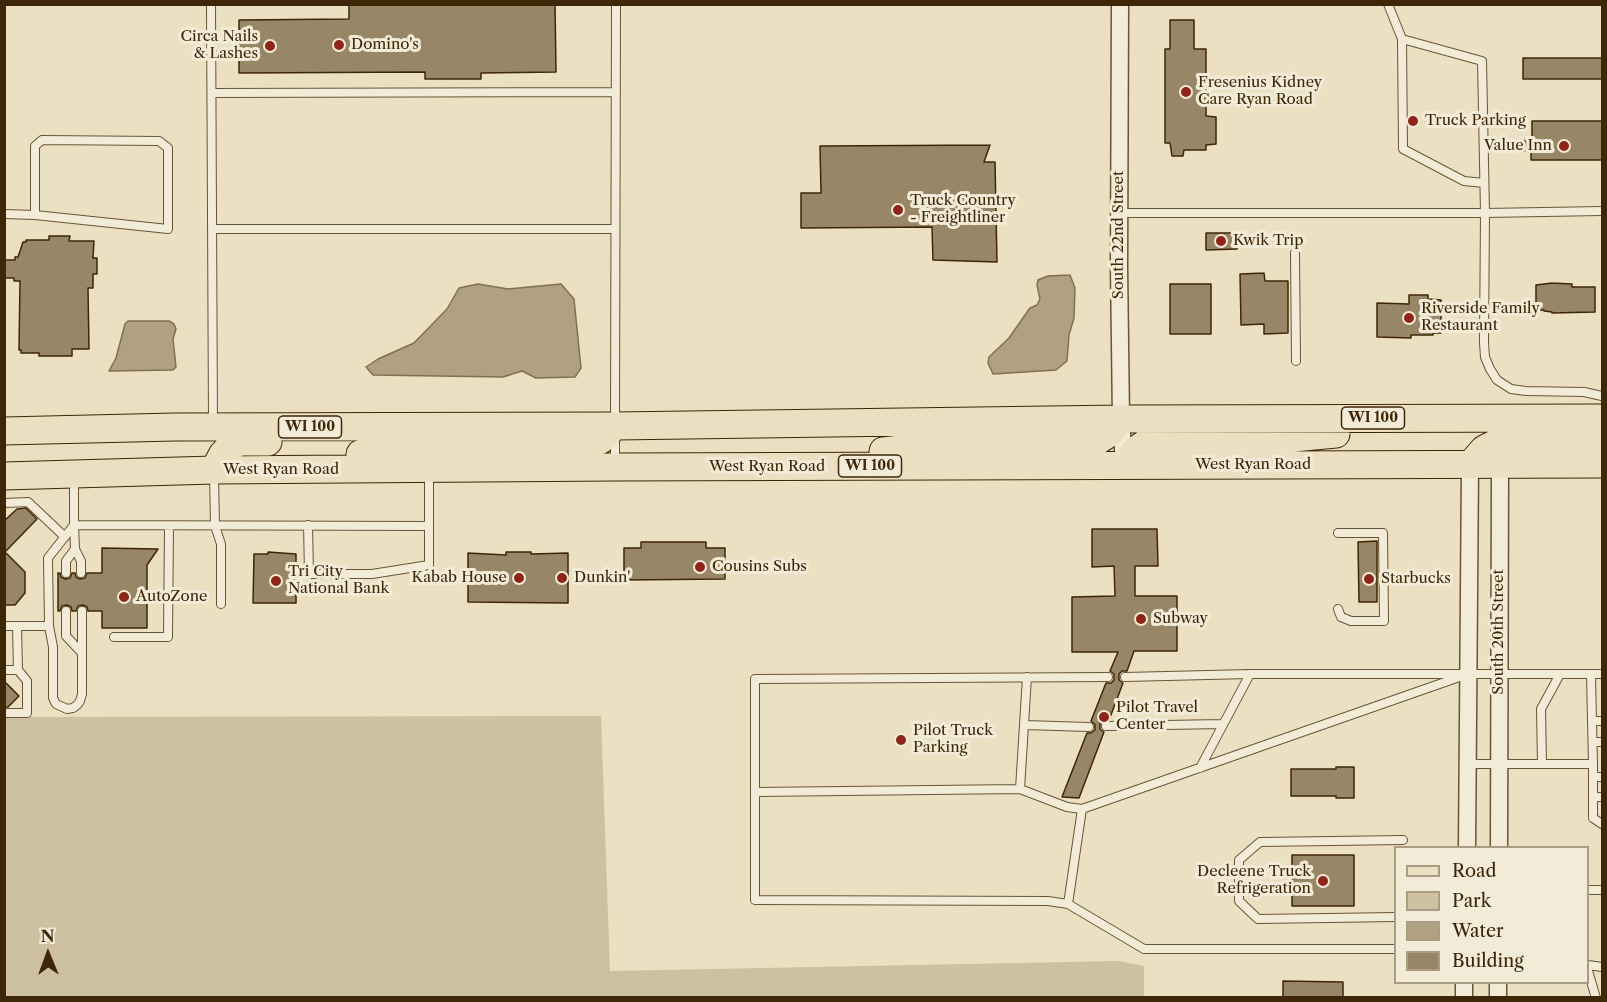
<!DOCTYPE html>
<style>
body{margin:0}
#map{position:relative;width:1607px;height:1002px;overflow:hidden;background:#ebe0c1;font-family:"Libre Caslon Text",serif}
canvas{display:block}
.frame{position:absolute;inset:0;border:6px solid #3e2706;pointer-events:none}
.legend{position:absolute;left:1394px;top:846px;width:195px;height:138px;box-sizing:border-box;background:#f2ebd7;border:2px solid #aa9d83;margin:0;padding:8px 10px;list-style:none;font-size:18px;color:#3e2706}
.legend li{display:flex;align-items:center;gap:12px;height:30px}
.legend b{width:30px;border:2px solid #aa9d83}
.north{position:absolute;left:18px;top:924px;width:60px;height:60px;-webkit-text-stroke:4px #f2ebd7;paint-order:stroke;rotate:359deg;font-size:16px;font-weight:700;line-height:24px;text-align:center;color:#3e2706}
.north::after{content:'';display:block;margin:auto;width:21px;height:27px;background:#3e2706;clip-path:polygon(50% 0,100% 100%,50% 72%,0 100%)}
</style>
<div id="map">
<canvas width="1607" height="1002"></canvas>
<div class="frame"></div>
<ul class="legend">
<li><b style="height:8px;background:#ebe0c1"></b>Road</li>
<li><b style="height:16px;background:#cec1a1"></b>Park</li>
<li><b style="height:16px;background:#b0a181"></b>Water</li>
<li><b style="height:16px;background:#988767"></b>Building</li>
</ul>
<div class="north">N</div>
</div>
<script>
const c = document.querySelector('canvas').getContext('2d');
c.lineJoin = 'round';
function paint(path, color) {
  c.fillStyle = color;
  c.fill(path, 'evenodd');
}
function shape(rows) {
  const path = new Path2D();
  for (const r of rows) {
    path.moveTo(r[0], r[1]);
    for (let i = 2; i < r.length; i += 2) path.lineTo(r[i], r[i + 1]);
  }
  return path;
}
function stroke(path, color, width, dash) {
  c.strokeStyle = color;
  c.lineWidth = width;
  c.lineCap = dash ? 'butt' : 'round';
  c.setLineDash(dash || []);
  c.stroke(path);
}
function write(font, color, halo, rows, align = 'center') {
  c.font = font + ' "Libre Caslon Text",serif';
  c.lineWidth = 6;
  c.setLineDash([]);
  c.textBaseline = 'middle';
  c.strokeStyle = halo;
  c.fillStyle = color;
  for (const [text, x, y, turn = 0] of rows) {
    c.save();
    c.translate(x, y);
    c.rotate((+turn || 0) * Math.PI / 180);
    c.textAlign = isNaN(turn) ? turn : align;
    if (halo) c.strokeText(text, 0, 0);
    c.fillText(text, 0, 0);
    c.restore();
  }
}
const green = shape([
 [601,716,610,971,1118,961,1144,966,1144,997,5,997,5,717]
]);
const water = shape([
 [1070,275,1075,288,1074,318,1069,335,1067,361,1056,370,993,374,988,363,989,357,1009,338,1030,308,1037,305,1040,299,1037,285,1038,280,1048,276,1070,275],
 [478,284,508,289,561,284,574,299,581,368,575,377,536,378,522,371,503,377,373,375,366,367,378,359,414,343,447,309,459,288,478,284],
 [128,321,169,321,174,324,176,329,173,339,176,367,173,370,109,371,116,358,125,324,128,321]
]);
const building = shape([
 [349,4,555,4,556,72,481,73,481,79,425,79,425,72,239,73,239,20,349,19,349,4],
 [1170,20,1194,20,1194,49,1206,49,1206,116,1216,117,1216,144,1206,145,1206,150,1184,150,1183,156,1172,156,1170,143,1165,143,1165,49,1170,49,1170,20],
 [1523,58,1602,58,1602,79,1523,79,1523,58],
 [1532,121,1602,121,1602,160,1531,160,1531,151,1525,151,1525,140,1532,140,1532,121],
 [990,145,984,162,995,162,997,262,933,260,932,227,801,228,801,193,821,193,820,146,990,145],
 [1206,233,1237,233,1237,249,1206,250,1206,233],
 [49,236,70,236,69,241,94,241,93,258,97,258,97,274,93,274,93,288,88,288,89,349,72,349,72,356,39,356,39,353,21,353,21,350,19,350,20,281,14,281,14,278,4,278,4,260,15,260,15,257,18,257,23,242,26,242,26,240,49,240,49,236],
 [1264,273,1265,281,1288,281,1288,333,1264,334,1264,324,1241,325,1240,274,1264,273],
 [1552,283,1572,284,1572,287,1595,287,1595,312,1552,313,1552,312,1544,311,1544,310,1536,310,1536,285,1552,283],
 [1170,284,1211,284,1211,334,1170,334,1170,284],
 [1409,295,1428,295,1428,299,1441,300,1441,333,1433,333,1433,335,1411,335,1411,338,1377,337,1377,303,1409,304,1409,295],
 [26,508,37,519,5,552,25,572,25,593,15,605,4,605,4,521,17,509,26,508],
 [1092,529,1157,529,1158,566,1135,566,1135,596,1177,596,1177,651,1134,651,1127,671,1122,671,1119,674,1119,680,1123,683,1109,720,1103,720,1100,723,1100,729,1104,732,1079,798,1062,797,1087,733,1091,733,1095,730,1095,725,1091,721,1106,683,1111,683,1114,680,1114,674,1110,671,1118,652,1072,652,1072,597,1115,596,1114,566,1092,567,1092,529],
 [1377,541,1377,602,1359,602,1358,542,1377,541],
 [641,542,706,542,706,548,725,548,725,579,624,580,624,548,641,548,641,542],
 [102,548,158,549,147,565,147,628,102,628,102,611,88,611,87,607,83,605,78,606,76,611,72,611,71,607,67,605,62,606,60,611,58,611,58,573,60,573,61,577,65,579,70,578,72,573,75,573,76,577,80,579,85,578,87,573,102,573,102,548],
 [268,552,296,554,296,569,299,569,299,593,296,593,296,603,253,603,254,554,268,554,268,552],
 [506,552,531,552,531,554,568,553,568,603,468,602,468,553,506,555,506,552],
 [4,681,19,696,8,707,4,707,4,681],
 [1336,767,1354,767,1354,798,1336,798,1336,796,1291,796,1291,769,1336,769,1336,767],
 [1292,855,1354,855,1354,906,1292,906,1292,855],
 [1283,981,1343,982,1343,998,1283,998,1283,981]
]);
const lane = shape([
 [211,4,213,424],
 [1388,4,1402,39,1482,61,1485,213,1484,343,1485,357,1490,369,1497,380,1511,389,1526,391,1584,392,1602,396],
 [1402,39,1403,149,1464,181,1484,183],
 [212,93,616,92],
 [1119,213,1485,213,1602,211],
 [4,214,35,215,168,229,168,148,159,141,42,140,35,146,35,215],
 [212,229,615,229],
 [1295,253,1296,361],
 [615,421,616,4],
 [615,463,615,434],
 [214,474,215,526,221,544,221,604],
 [74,477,74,525,48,558,49,626,53,647,53,698,56,704,67,709,73,708,77,705,80,701,82,694,82,611],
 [4,503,28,502,65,537],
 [308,525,309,574,372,574,429,565,429,472],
 [66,573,66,561,75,549],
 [81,573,81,561,75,549,74,525,428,526],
 [1338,609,1341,617,1351,621,1384,621,1383,533,1338,533],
 [66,611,66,636,81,652],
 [4,626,49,626],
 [114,637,168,637,169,526],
 [4,670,18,670,17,626],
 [1591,674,1592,721,1602,721],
 [1108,677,755,679,755,900,1048,901,1068,904,1144,949,1396,949],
 [1125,677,1250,674,1602,674],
 [4,713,27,713,27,681,18,670],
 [1592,721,1593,764],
 [1024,725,1089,727],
 [1106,726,1223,724],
 [1593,742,1602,742],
 [1468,764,1542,764,1541,709,1560,674],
 [1542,764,1593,764,1593,818],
 [1200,768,1250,674],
 [1593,777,1602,777],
 [1020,789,1027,677],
 [755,792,1020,789,1067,807,1082,809,1468,674],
 [1593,797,1602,797],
 [1593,818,1602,824],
 [1588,890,1602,890],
 [1068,904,1082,809],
 [1396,917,1258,919,1239,901,1239,860,1260,842,1403,840],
 [1588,965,1602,967],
 [1588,971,1596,998]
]);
const street = shape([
 [1120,4,1119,267,1121,419,1124,464],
 [1499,456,1500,464,1499,848],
 [1467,848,1470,465],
 [1464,998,1464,982],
 [1498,998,1498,982]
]);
const primary = shape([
 [4,431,175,427,615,426,1121,419,1602,418],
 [883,451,939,445,1075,444,1096,442,1110,433,1121,419],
 [360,454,411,448,579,448,601,440,615,426],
 [1124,465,1134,451,1146,443,1166,441,1271,440,1336,434],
 [1470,465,1484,449,1496,443,1530,439,1602,438],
 [214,470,222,455,229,447,240,442,268,442],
 [4,476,214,470,615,467,1602,464]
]);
const markers = [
 [339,45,6,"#8f2418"],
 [270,46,6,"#8f2418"],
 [1186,92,6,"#8f2418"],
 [1413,121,6,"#8f2418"],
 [1564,146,6,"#8f2418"],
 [898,210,6,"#8f2418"],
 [1221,241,6,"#8f2418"],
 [1409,318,6,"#8f2418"],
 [700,567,6,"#8f2418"],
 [519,578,6,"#8f2418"],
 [562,578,6,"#8f2418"],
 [1369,579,6,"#8f2418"],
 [276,581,6,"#8f2418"],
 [124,597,6,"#8f2418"],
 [1141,619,6,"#8f2418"],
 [1104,717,6,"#8f2418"],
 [901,740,6,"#8f2418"],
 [1323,881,6,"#8f2418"]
];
const shields = [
 [1373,418,63],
 [310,427,63],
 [870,466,63]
];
const shieldNames = [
 ["WI 100",1373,418],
 ["WI 100",310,427],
 ["WI 100",870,466]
];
const poiNames = [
 ["Circa Nails",258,37,"right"],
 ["& Lashes",258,54,"right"],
 ["Domino's",351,45],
 ["Fresenius Kidney",1198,83],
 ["Care Ryan Road",1198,100],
 ["Truck Parking",1425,121],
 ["Value Inn",1552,146,"right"],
 ["Truck Country",910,201],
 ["- Freightliner",910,218],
 ["Kwik Trip",1233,241],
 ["Riverside Family",1421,309],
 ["Restaurant",1421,326],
 ["Cousins Subs",712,567],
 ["Tri City",288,572],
 ["National Bank",288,589],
 ["Kabab House",507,578,"right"],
 ["Dunkin'",574,578],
 ["Starbucks",1381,579],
 ["AutoZone",136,597],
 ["Subway",1153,619],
 ["Pilot Travel",1116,708],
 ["Center",1116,725],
 ["Pilot Truck",913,731],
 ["Parking",913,748],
 ["Decleene Truck",1311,872,"right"],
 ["Refrigeration",1311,889,"right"]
];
const streetNames = [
 ["South 22nd Street",1119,235,-90],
 ["West Ryan Road",1253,465],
 ["West Ryan Road",767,467],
 ["West Ryan Road",281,470],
 ["South 20th Street",1499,632,-90]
];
paint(green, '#cec1a1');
paint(water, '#b0a181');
stroke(water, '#827050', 1.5);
paint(building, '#988767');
stroke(building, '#3e2706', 1.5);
stroke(lane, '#695535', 10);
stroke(street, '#695535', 19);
stroke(primary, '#3e2706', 29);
stroke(lane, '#f2ebd7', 8);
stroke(street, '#f2ebd7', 16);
stroke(primary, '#ebe0c1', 27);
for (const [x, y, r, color] of markers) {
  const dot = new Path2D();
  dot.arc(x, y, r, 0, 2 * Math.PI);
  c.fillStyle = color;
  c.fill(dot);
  stroke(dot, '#f2ebd7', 2);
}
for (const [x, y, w] of shields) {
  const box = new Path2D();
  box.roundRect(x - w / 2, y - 11, w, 22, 4.5);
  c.fillStyle = '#f2ebd7';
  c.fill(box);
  stroke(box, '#3e2706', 1.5);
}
write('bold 14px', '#3e2706', null, shieldNames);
write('15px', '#3e2706', '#f2ebd7', poiNames, 'left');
write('15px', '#3e2706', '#f2ebd7', streetNames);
</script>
